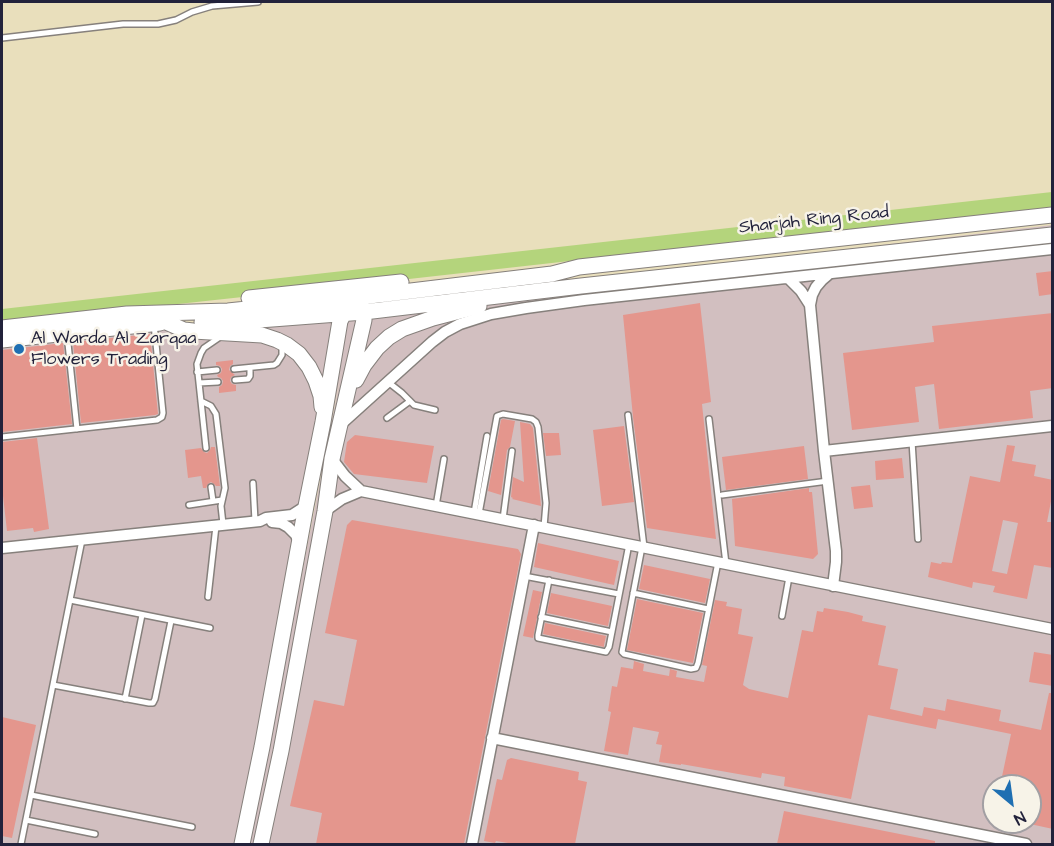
<!DOCTYPE html>
<style>
body{margin:0}
#map{position:relative;width:1054px;height:846px;overflow:hidden;background:#e9dfbc;font-family:"Architects Daughter",sans-serif}
canvas{display:block}
.frame{position:absolute;inset:0;border:3px solid #22223b;pointer-events:none}
.north{position:absolute;left:982px;top:774px;width:60px;height:60px;box-sizing:border-box;background:#f7f3e8;border:2px solid #a29fa3;border-radius:50%;rotate:151deg;font-size:16px;font-weight:700;line-height:24px;text-align:center;color:#22223b}
.north::after{content:'';display:block;margin:auto;width:21px;height:27px;background:#1f6fb2;clip-path:polygon(50% 0,100% 100%,50% 72%,0 100%)}
</style>
<div id="map">
<canvas width="1054" height="846"></canvas>
<div class="frame"></div>
<div class="north">N</div>
</div>
<script>
const c = document.querySelector('canvas').getContext('2d');
c.lineJoin = 'round';
function paint(path, color) {
  c.fillStyle = color;
  c.fill(path, 'evenodd');
}
function shape(rows) {
  const path = new Path2D();
  for (const r of rows) {
    path.moveTo(r[0], r[1]);
    for (let i = 2; i < r.length; i += 2) path.lineTo(r[i], r[i + 1]);
  }
  return path;
}
function stroke(path, color, width, dash) {
  c.strokeStyle = color;
  c.lineWidth = width;
  c.lineCap = dash ? 'butt' : 'round';
  c.setLineDash(dash || []);
  c.stroke(path);
}
function write(font, color, halo, rows, align = 'center') {
  c.font = font + ' "Architects Daughter",sans-serif';
  c.lineWidth = 5;
  c.setLineDash([]);
  c.textBaseline = 'middle';
  c.strokeStyle = halo;
  c.fillStyle = color;
  for (const [text, x, y, turn = 0] of rows) {
    c.save();
    c.translate(x, y);
    c.rotate((+turn || 0) * Math.PI / 180);
    c.textAlign = isNaN(turn) ? turn : align;
    if (halo) c.strokeText(text, 0, 0);
    c.fillText(text, 0, 0);
    c.restore();
  }
}
const industrial = shape([
 [1052,225,1052,844,249,844,342,369,241,844,2,844,2,346,355,307],
 [994,786,1030,786,1030,822,994,822]
]);
const green = shape([
 [1052,192,1052,207,400,280,2,323,2,309]
]);
const building = shape([
 [1053,271,1053,294,1039,296,1036,273],
 [700,303,711,402,702,404,716,539,647,528,633,417,623,315],
 [1053,313,1053,388,1030,391,1033,418,939,429,934,384,915,387,919,422,852,430,843,353,934,342,932,326],
 [150,334,158,414,155,415,81,423,73,342],
 [63,343,72,424,2,432,2,350],
 [233,360,233,364,230,366,229,370,235,375,231,377,230,381,232,384,236,385,236,391,219,393,219,387,222,385,223,381,221,378,218,377,217,375,221,373,222,369,220,366,216,365,216,362],
 [503,419,515,421,510,447,507,450,501,495,488,491,501,420],
 [520,422,530,424,533,428,541,506,512,499,513,498,511,497,513,477,524,482],
 [624,426,634,502,602,506,593,430],
 [543,433,559,433,561,455,546,456],
 [355,435,434,446,427,483,354,474,344,462,347,442],
 [37,438,49,529,34,532,33,528,7,531,2,487,2,442],
 [1007,445,1015,446,1012,461,1036,465,1034,476,1053,480,1053,491,1047,522,1053,522,1053,568,1034,565,1027,599,993,592,995,586,973,582,972,588,928,577,931,562,941,564,942,562,952,563,970,476,1000,482],
 [1003,520,1018,523,1007,574,992,571],
 [804,446,808,479,726,490,722,457],
 [211,447,215,447,220,486,216,486,214,484,211,482,208,484,206,488,203,488,201,476,188,478,185,450,201,448,204,452,207,453,210,450],
 [902,458,904,478,876,480,875,461],
 [870,485,873,507,854,509,851,487],
 [809,488,809,492,812,492,818,554,813,559,735,546,732,499],
 [352,520,518,549,521,554,464,844,316,844,322,813,290,806,314,700,344,706,357,640,325,633,347,525],
 [538,543,619,561,614,585,534,567],
 [644,565,710,579,705,603,639,589],
 [533,590,542,592,533,638,523,636],
 [551,593,612,606,608,626,547,613],
 [637,599,703,613,693,663,627,650],
 [715,600,727,602,726,606,742,609,738,634,753,637,743,685,749,689,788,698,802,630,813,632,817,611,823,612,824,608,848,612,863,616,862,621,886,626,878,665,898,669,890,709,922,716,924,707,945,711,947,699,1001,710,999,721,1041,730,1049,693,1053,693,1053,829,1030,824,1030,812,1035,786,1000,786,1011,734,938,719,936,729,868,715,851,799,784,786,785,777,762,773,761,778,681,764,681,765,659,762,662,745,656,744,659,732,633,727,628,755,604,751,611,712,608,711,612,686,617,687,621,667,633,669,634,661,644,664,643,671,669,676,670,669,677,671,676,677,704,682,707,666,702,665],
 [545,623,606,636,604,645,604,647,543,634],
 [1034,652,1053,655,1053,686,1029,682],
 [2,717,36,725,12,838,2,836],
 [511,758,579,772,578,780,587,782,575,844,514,844,496,841,495,843,484,841,497,779,502,780,507,760],
 [784,811,935,841,935,844,777,844]
]);
const lane = shape([
 [2,38,123,24,158,24,176,20,192,12,212,6,258,2],
 [67,334,77,429],
 [234,369,274,365,277,363,282,355,282,346],
 [197,372,217,370],
 [235,380,248,379,250,376,250,368],
 [388,382,402,393,414,405,435,410],
 [199,383,218,382],
 [201,401,211,406,216,414,225,488,221,506,223,524],
 [628,415,644,547],
 [387,418,410,401],
 [709,419,726,564],
 [2,437,157,420,162,417,163,413,154,324],
 [912,441,918,539],
 [206,448,197,364,201,353,204,348,220,337],
 [253,483,255,521],
 [211,487,213,501],
 [722,495,828,481],
 [189,505,222,500],
 [436,506,444,459],
 [474,513,487,436],
 [479,514,497,416,503,414,532,419,536,422,538,427,546,503,544,527],
 [503,519,512,451],
 [642,547,622,652,624,654,691,669,696,668,698,663,718,562],
 [524,576,619,594],
 [549,580,538,635,538,638,606,652,609,647,629,544],
 [633,593,708,609],
 [208,597,216,526],
 [70,600,210,628],
 [782,616,789,577],
 [541,617,612,632],
 [53,685,149,703,153,703,155,699,171,621],
 [125,699,142,615],
 [31,795,192,827],
 [26,820,95,834],
 [21,844,82,540]
]);
const street = shape([
 [829,274,822,280,816,287,812,295,810,305,824,451,836,551,836,562,833,586],
 [789,279,801,291,810,305],
 [339,426,432,342,445,332,460,324,491,314,526,308,584,300,1052,249],
 [824,451,1052,426],
 [332,459,345,476,361,491,1052,629],
 [325,511,342,499,361,491],
 [272,522,281,523,288,527,296,535,299,543],
 [2,548,260,521,266,518,292,515,306,506],
 [492,738,1026,844],
 [472,844,534,525]
]);
const secondary = shape([
 [249,298,401,282],
 [166,322,184,330,193,331,262,335,277,340,287,345,299,354,309,367,316,381,321,396,322,407],
 [202,322,246,321,364,312,581,286,1052,235],
 [2,328,127,314,228,311,361,297,552,274,579,267,1052,215],
 [2,340,160,323],
 [356,380,364,365,377,348,389,337,402,329,433,318,479,306],
 [242,844,262,747,306,506,323,422,340,321,347,308],
 [261,844,281,751,325,511,332,459,364,320,364,312,360,304]
]);
const markers = [
 [19,349,6,"#1f6fb2"]
];
const streetNames = [
 ["Sharjah Ring Road",814,221,-6]
];
const poiNames = [
 ["Al Warda Al Zarqaa",31,339],
 ["Flowers Trading",31,360]
];
paint(industrial, '#d2bfc0');
paint(green, '#b4d47c');
paint(building, '#e4968d');
stroke(lane, '#86807c', 8);
stroke(street, '#86807c', 13);
stroke(secondary, '#86807c', 17);
stroke(lane, '#fff', 5);
stroke(street, '#fff', 10);
stroke(secondary, '#fff', 15);
for (const [x, y, r, color] of markers) {
  const dot = new Path2D();
  dot.arc(x, y, r, 0, 2 * Math.PI);
  c.fillStyle = color;
  c.fill(dot);
  stroke(dot, '#f7f3e8', 2);
}
write('18px', '#22223b', '#f7f3e8', streetNames);
write('18px', '#22223b', '#f7f3e8', poiNames, 'left');
</script>
